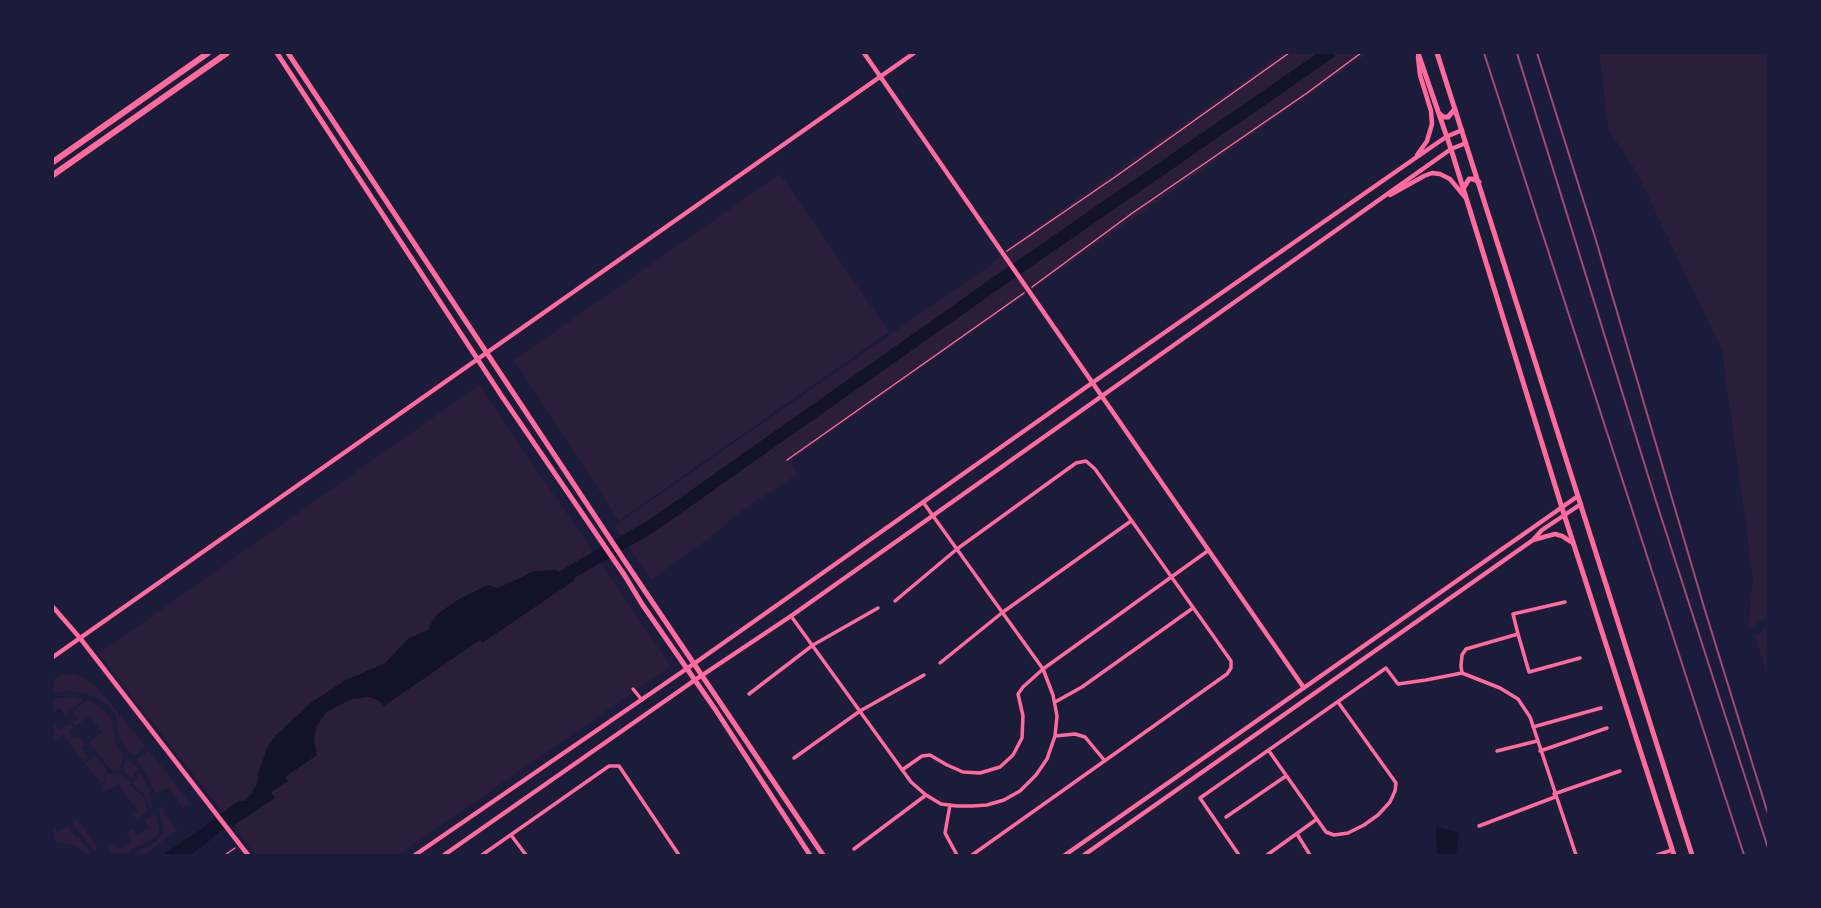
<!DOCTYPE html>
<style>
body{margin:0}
#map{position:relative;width:1821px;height:908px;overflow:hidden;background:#1b1b3a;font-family:Karla,sans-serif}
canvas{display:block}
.frame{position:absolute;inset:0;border:54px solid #1b1b3a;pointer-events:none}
</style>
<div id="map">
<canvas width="1821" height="908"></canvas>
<div class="frame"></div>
</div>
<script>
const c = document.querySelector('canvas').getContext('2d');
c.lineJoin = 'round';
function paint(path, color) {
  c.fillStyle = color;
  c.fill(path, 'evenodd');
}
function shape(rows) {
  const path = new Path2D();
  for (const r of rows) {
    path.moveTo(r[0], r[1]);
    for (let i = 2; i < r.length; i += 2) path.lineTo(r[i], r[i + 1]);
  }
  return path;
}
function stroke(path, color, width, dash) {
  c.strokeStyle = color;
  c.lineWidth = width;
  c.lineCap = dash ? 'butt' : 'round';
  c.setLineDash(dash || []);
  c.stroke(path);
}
const green = shape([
 [1283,53,1368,53,790,461,798,474,741,511,708,539,651,580,614,526,992,264,1009,247],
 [1599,53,1768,53,1768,616,1748,630,1753,578,1722,350,1635,169,1609,130],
 [780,174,889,332,619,521,514,360],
 [479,385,671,666,398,855,256,855,98,653,104,650],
 [1768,627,1768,678,1755,636],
 [67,674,76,674,96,686,146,747,134,756,127,750,120,740,115,714,108,705,96,697,79,692,66,691,53,693,53,680,58,677],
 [71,696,82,699,83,701,65,715,60,708,53,713,53,700,57,698],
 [87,700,94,703,105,711,111,718,116,745,118,750,123,754,123,759,120,771,111,770,89,743,102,732,89,716,76,726,72,722,77,718,72,711],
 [70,723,74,728,70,732,75,738,79,736,85,744,81,748,88,758,83,762,63,735,53,742,53,726,55,724,60,730],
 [149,750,190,803,183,808,168,788,155,794,145,771,137,760],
 [96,756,107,770,104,781,101,783,85,764],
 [130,760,138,769,132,778,125,773,123,768,125,761],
 [140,772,149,789,152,809,149,807,145,795,136,788,133,783],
 [108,773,123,775,128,779,134,789,144,797,148,811,136,819,133,815,138,811,118,784,106,792,102,787],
 [164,806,166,808,163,810,165,814,178,830,143,855,131,855,140,849,147,847,158,840,163,833,159,809],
 [155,814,159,827,158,834,154,839,134,848,125,855,112,855,107,848,114,843,119,849,131,841,126,834,133,829,138,835,149,827,145,820],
 [77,819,98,847,94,852,72,822],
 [53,826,58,832,67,826,76,838,78,837,91,853,85,855,84,852,72,845,57,842,53,840]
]);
const water = shape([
 [556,570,563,574,568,571,575,580,482,643,480,640,384,706,378,700,368,697,360,698,351,699,327,712,321,719,316,728,314,739,317,755,285,777,288,781,271,792,275,798,233,826,225,815,242,803,252,793,257,783,259,770,268,746,275,736,312,702,344,681,385,663,409,638,429,630,430,625,437,614,461,598,487,585,498,588,535,571],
 [1436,827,1459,832,1456,855,1437,855],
 [206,832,210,833,214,837,191,855,163,855,195,833]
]);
const river = shape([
 [554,582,650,527,1002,279,1329,53],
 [178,855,241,807]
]);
const path = shape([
 [1007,251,1115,177,1289,53],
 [1032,287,1131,214,1307,93,1361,53],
 [787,460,1024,293],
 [225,855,235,848]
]);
const minor = shape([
 [895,601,957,549,1076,463,1086,461,1095,469,1231,661,1231,668,1227,674,972,855],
 [791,616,911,782,926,795,941,804,957,806,972,806,987,805,1004,800,1020,791,1036,775,1047,759,1055,736,1057,716,1053,695,1043,669,923,502],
 [1518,634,1529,672,1580,658],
 [940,663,1003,612,1131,521],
 [1462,673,1461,666,1462,655,1466,649,1518,634,1513,614,1565,602],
 [633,689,642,700],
 [749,694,813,645,878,608],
 [1055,702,1082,687,1193,608],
 [1533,727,1601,708],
 [1055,736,1075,734,1085,737,1105,761],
 [1269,751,1326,832,1334,835,1348,833,1364,825,1378,815,1390,802,1395,791,1396,783,1338,702],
 [1497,751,1537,741],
 [1540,751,1607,728],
 [794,758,860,711,924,675],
 [902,770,922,756,930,755,947,765,963,772,980,773,1000,767,1013,755,1022,738,1023,716,1018,694,1023,687,1043,669,1209,550],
 [1554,794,1620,771],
 [950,805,945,833,957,855],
 [1226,817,1286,776],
 [1479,826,1555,797],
 [1297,834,1310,855],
 [511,835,526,855],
 [854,849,926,795],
 [482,855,609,766,619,766,679,855],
 [1239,855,1200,798,1386,668,1398,684,1426,680,1462,673,1500,688,1518,699,1530,717,1576,855],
 [1267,855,1317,819],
 [1657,855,1672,850]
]);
const tertiary = shape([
 [864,53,1304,688],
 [1417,155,1427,141,1432,124,1431,111,1420,75,1418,57],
 [1390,195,1424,176,1432,173,1440,174,1450,179,1465,197],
 [1533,540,1555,534,1562,536,1573,543],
 [53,607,80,638,248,855],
 [53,657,914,53],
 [415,855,695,663,1092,383,1414,159,1446,137,1462,130],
 [444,855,695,680,791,616,1451,149,1466,143],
 [1065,855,1578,496],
 [1084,855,1533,540,1542,530,1581,504]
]);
const secondary = shape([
 [277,53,501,395,625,576,642,604,715,709,810,855],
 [288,53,626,563,823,855],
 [1418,53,1451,149,1562,508,1674,855],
 [1437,53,1692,855],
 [1440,114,1443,117,1448,117,1455,109],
 [1463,189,1469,179,1473,179,1479,182]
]);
const primary = shape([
 [53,162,208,53],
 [53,175,227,53]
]);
const rail = shape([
 [1484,53,1744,855],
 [1517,53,1655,498,1768,848],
 [1537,53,1595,237,1704,607,1768,814]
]);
paint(green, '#2a1e3b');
paint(water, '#12122b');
stroke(river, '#12122b', 13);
stroke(path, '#ff6b9d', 1.5);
stroke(minor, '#ff6b9d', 3.5);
stroke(tertiary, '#ff6b9d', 4.5);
stroke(secondary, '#ff6b9d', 5);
stroke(primary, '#ff6b9d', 6);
stroke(rail, '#a44b75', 2);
</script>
